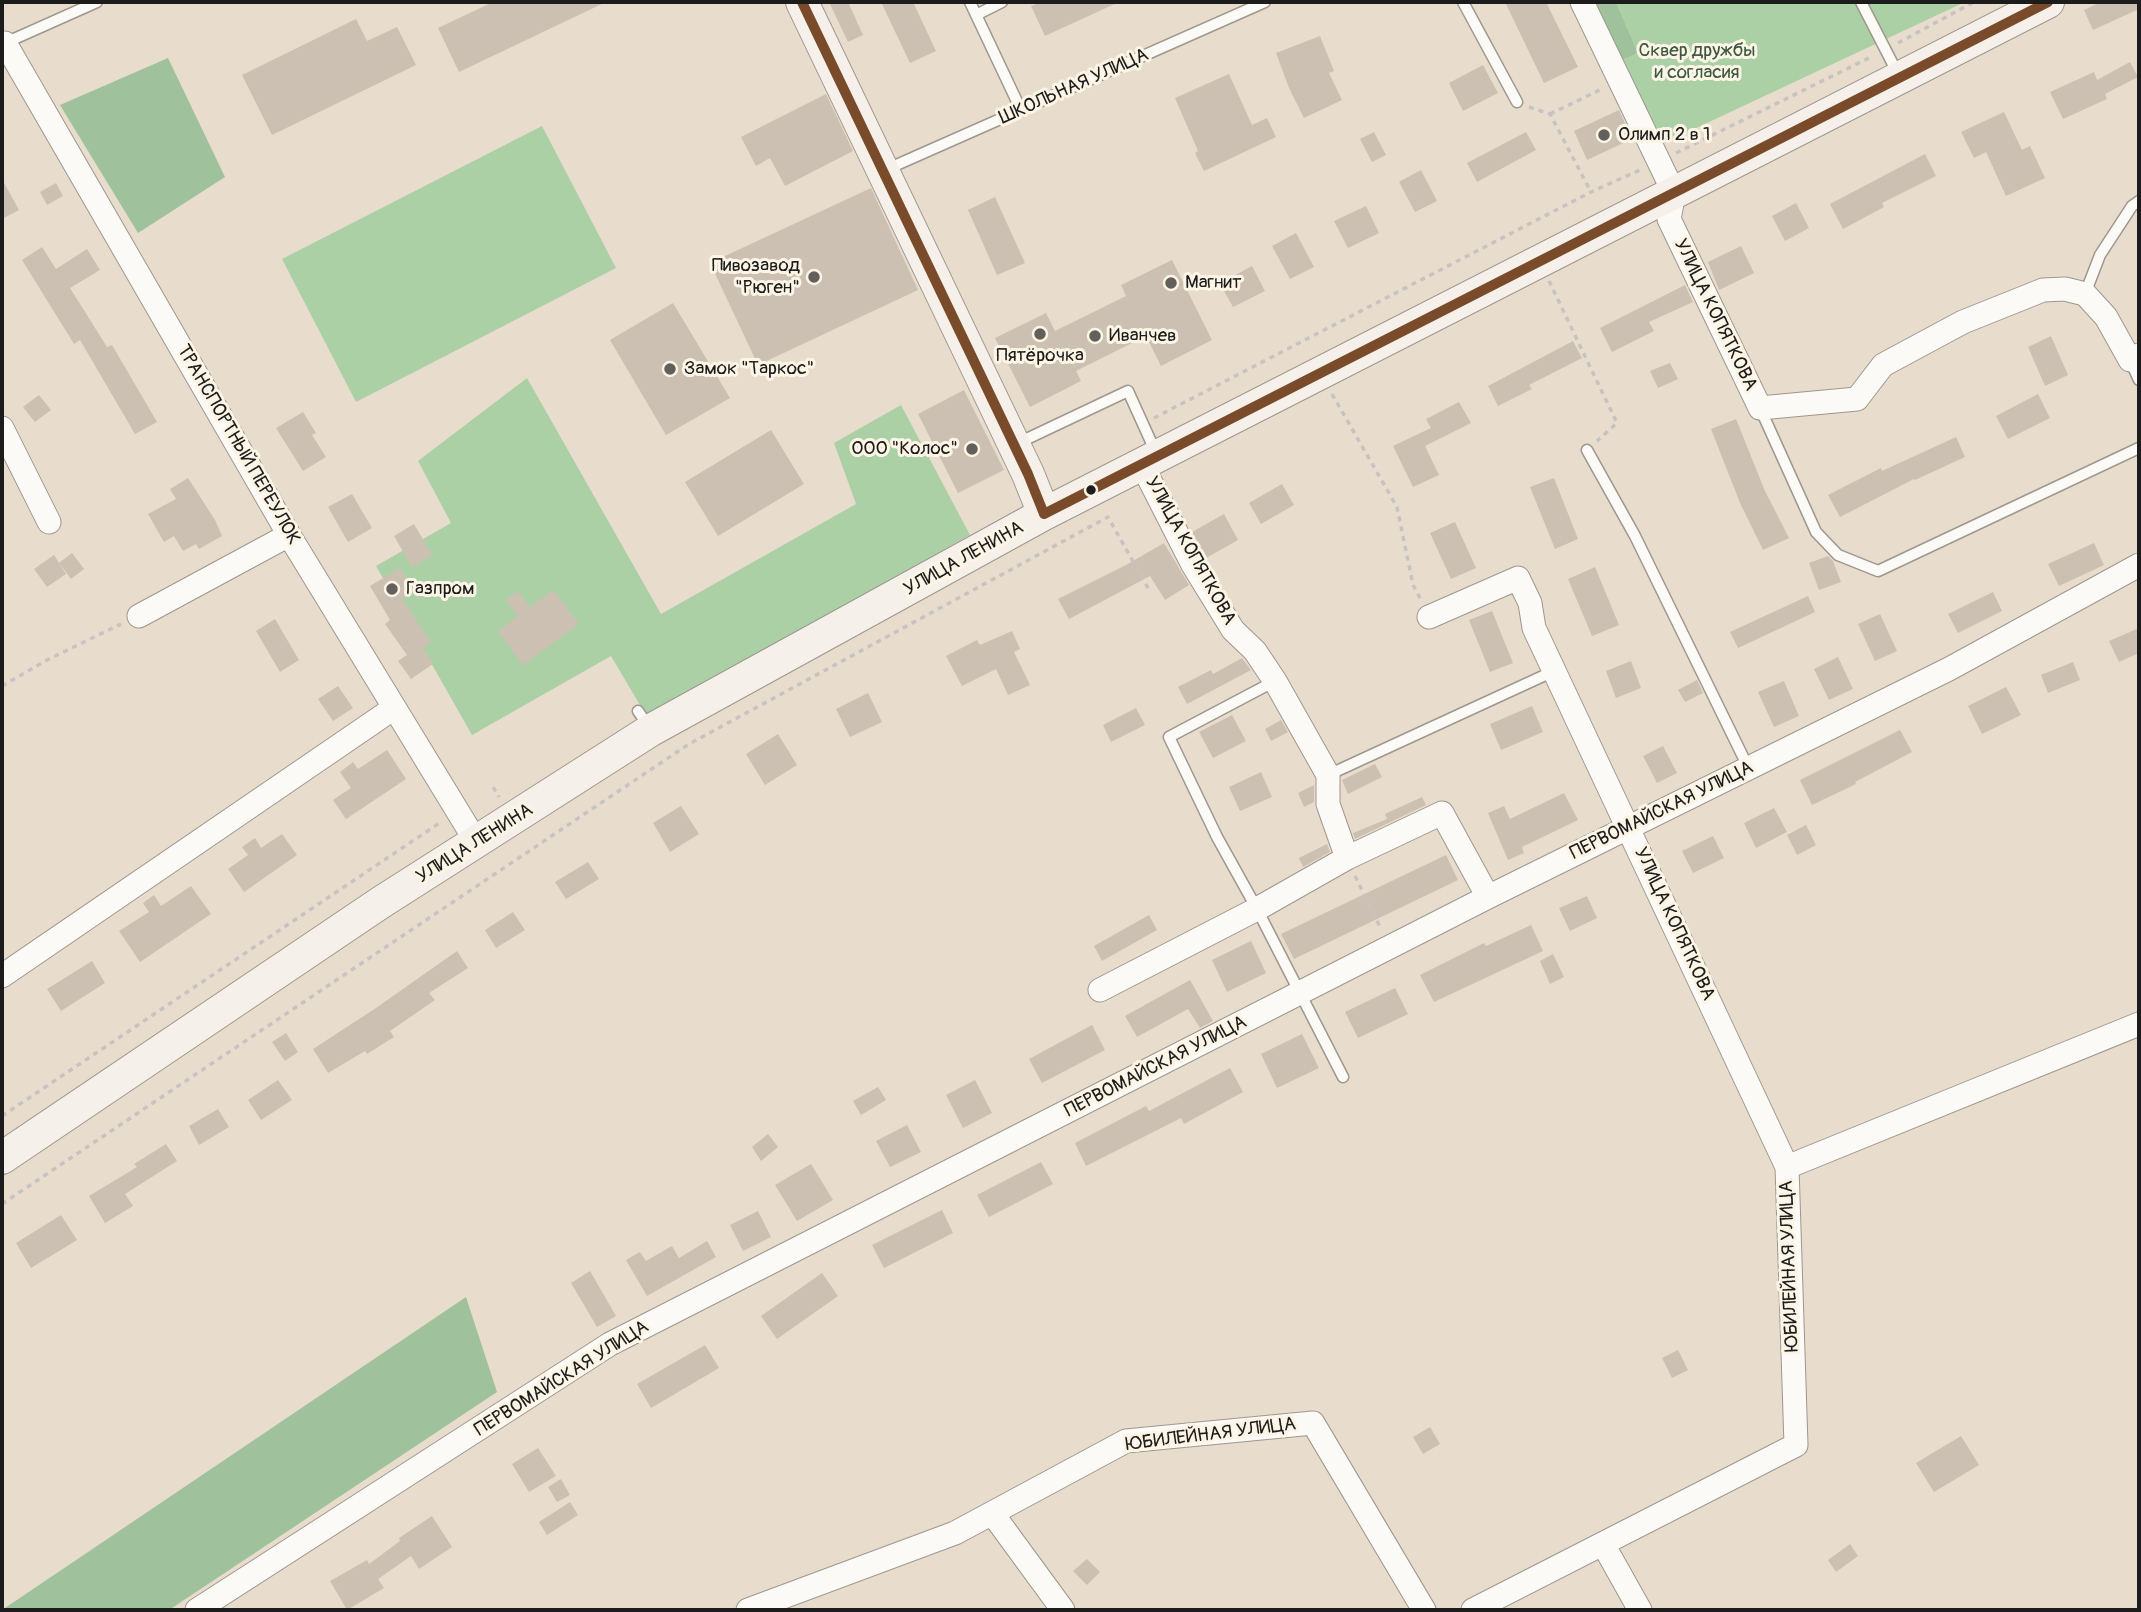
<!DOCTYPE html>
<meta charset="utf-8">
<style>
body{margin:0}
#map{position:relative;width:2141px;height:1612px;overflow:hidden;background:#e8dccc;font-family:Pangolin,sans-serif}
canvas{display:block}
.frame{position:absolute;inset:0;border:4px solid #1c1c1c;pointer-events:none}
</style>
<div id="map">
<canvas width="2141" height="1612"></canvas>
<div class="frame"></div>
</div>
<script>
const c = document.querySelector('canvas').getContext('2d');
c.lineJoin = 'round';
function paint(path, color) {
  c.fillStyle = color;
  c.fill(path, 'evenodd');
}
function shape(rows) {
  const path = new Path2D();
  for (const r of rows) {
    path.moveTo(r[0], r[1]);
    for (let i = 2; i < r.length; i += 2) path.lineTo(r[i], r[i + 1]);
  }
  return path;
}
function stroke(path, color, width, dash) {
  c.strokeStyle = color;
  c.lineWidth = width;
  c.lineCap = dash ? 'butt' : 'round';
  c.setLineDash(dash || []);
  c.stroke(path);
}
function write(font, color, halo, rows, align = 'center') {
  c.font = font + ' Pangolin,sans-serif';
  c.lineWidth = 6;
  c.setLineDash([]);
  c.textBaseline = 'middle';
  c.strokeStyle = halo;
  c.fillStyle = color;
  for (const [text, x, y, turn = 0] of rows) {
    c.save();
    c.translate(x, y);
    c.rotate((+turn || 0) * Math.PI / 180);
    c.textAlign = isNaN(turn) ? turn : align;
    if (halo) c.strokeText(text, 0, 0);
    c.fillText(text, 0, 0);
    c.restore();
  }
}
const green = shape([
 [1616,2,1965,2,1660,145,1620,61,1638,53],
 [542,126,616,268,356,402,282,259],
 [527,378,661,614,856,504,834,443,901,405,970,535,647,717,611,656,472,735,376,566,451,523,418,461]
]);
const forest = shape([
 [1590,2,1616,2,1638,53,1620,61],
 [168,58,225,177,138,233,60,105],
 [466,1297,497,1392,169,1610,2,1610]
]);
const building = shape([
 [493,2,606,2,459,72,438,28],
 [829,2,848,2,863,35,848,42],
 [881,2,913,2,936,51,910,63],
 [1041,2,1119,2,1045,36,1031,6],
 [1505,2,1546,2,1578,67,1544,83],
 [2101,2,2139,2,2139,9,2093,30,2084,10],
 [356,19,367,41,397,27,416,65,272,135,242,75],
 [1320,36,1334,71,1329,73,1342,100,1304,118,1289,88,1276,53],
 [2130,62,2138,77,2105,94,2107,99,2063,119,2050,92,2094,72,2097,80],
 [1483,65,1498,93,1463,111,1449,83],
 [1229,74,1252,125,1267,118,1276,137,1204,171,1195,153,1198,151,1175,98],
 [826,94,853,151,785,186,770,158,756,166,741,137],
 [1619,110,1632,139,1587,160,1574,131],
 [2004,112,2022,150,2030,146,2045,178,2006,196,1986,152,1974,158,1961,132],
 [1374,132,1386,155,1372,162,1360,139],
 [1526,132,1536,150,1477,182,1467,163],
 [1925,154,1936,176,1882,203,1884,207,1843,229,1830,204],
 [1421,170,1437,201,1415,212,1399,182],
 [2,179,19,210,2,219],
 [56,183,63,196,47,205,40,192],
 [871,188,918,290,758,365,710,263],
 [995,197,1025,263,997,275,968,210],
 [1796,203,1809,228,1785,241,1772,216],
 [1366,206,1379,233,1348,248,1334,221],
 [1296,233,1314,267,1290,279,1272,246],
 [1741,246,1754,273,1719,290,1708,262],
 [42,247,56,269,87,249,100,270,70,288,107,347,112,345,157,422,135,434,80,340,74,344,22,260],
 [1172,260,1212,340,1161,366,1146,336,1076,371,1081,381,1030,407,995,338,1046,313,1055,331,1126,296,1121,285],
 [1252,266,1265,291,1233,307,1224,291,1232,286,1228,279],
 [1685,285,1693,302,1649,322,1654,331,1612,352,1600,328],
 [673,303,730,398,666,435,610,340],
 [2051,336,2068,375,2045,386,2028,347],
 [1573,341,1582,358,1529,385,1532,389,1498,406,1488,386],
 [1670,363,1678,379,1658,388,1650,371],
 [964,390,1004,470,958,493,918,414],
 [2038,394,2050,418,2008,439,1996,416],
 [39,395,51,410,35,422,23,407],
 [1459,402,1471,423,1425,446,1439,475,1413,487,1393,446,1431,428,1426,419],
 [303,412,316,433,312,435,326,457,303,471,276,428],
 [1736,419,1765,491,1789,538,1763,550,1740,503,1711,429],
 [771,430,804,484,718,536,685,482],
 [1956,437,1965,457,1915,480,1914,479,1840,517,1828,495,1881,468,1882,471],
 [188,478,215,520,222,536,199,549,196,544,183,551,174,536,164,542,148,514,176,499,170,489],
 [1554,478,1578,539,1555,549,1530,487],
 [1282,484,1294,505,1261,524,1249,503],
 [352,494,372,528,348,542,328,507],
 [1224,514,1238,540,1206,558,1192,532],
 [1455,522,1476,568,1451,579,1430,533],
 [414,524,432,555,412,567,394,536],
 [1164,543,1189,585,1165,600,1150,576,1069,619,1058,599,1126,565],
 [2094,543,2104,565,2059,586,2048,564],
 [72,553,84,569,71,579,59,563],
 [54,555,66,574,47,587,34,569],
 [1828,556,1833,561,1841,582,1819,590,1809,563],
 [1595,567,1619,625,1592,636,1568,579],
 [400,568,414,592,402,599,431,643,423,648,433,664,411,679,398,661,407,655,385,624,390,620,370,586],
 [553,590,579,624,523,665,498,631,518,616,506,600,518,591,530,607],
 [1993,592,2002,611,1958,633,1948,614],
 [1808,596,1815,612,1738,648,1730,632],
 [1492,611,1513,663,1490,672,1469,620],
 [1880,614,1897,651,1875,661,1858,624],
 [275,619,299,660,280,672,256,631],
 [2139,628,2139,653,2119,662,2109,641],
 [1012,631,1020,649,1014,652,1030,685,1008,695,996,669,962,686,946,656,977,640,980,645],
 [1838,657,1853,689,1829,700,1814,669],
 [1242,658,1251,670,1187,704,1178,687,1211,670,1213,674],
 [1631,661,1641,688,1616,698,1606,671],
 [2073,662,2080,680,2048,693,2041,675],
 [1697,680,1703,693,1685,702,1678,690],
 [1784,681,1799,716,1774,727,1758,692],
 [338,686,353,708,333,721,318,699],
 [2006,687,2021,715,1982,734,1968,706],
 [868,693,882,722,850,737,836,709],
 [1532,706,1543,732,1501,750,1490,724],
 [1136,708,1145,725,1111,742,1103,725],
 [1232,715,1246,741,1213,758,1199,732],
 [1281,720,1288,732,1271,741,1265,729],
 [1900,730,1912,752,1855,782,1856,784,1812,805,1800,780],
 [778,734,797,765,765,785,746,754],
 [1663,746,1677,773,1657,783,1643,756],
 [387,750,406,779,346,819,333,800,351,788,340,772,353,762,358,769],
 [1375,764,1382,777,1348,794,1342,780],
 [1261,772,1272,797,1240,811,1229,787],
 [1314,785,1314,802,1304,807,1298,793],
 [1564,793,1578,820,1522,847,1524,853,1508,860,1488,813,1504,806,1510,819],
 [1422,797,1426,805,1355,839,1353,833,1387,819,1385,814],
 [681,806,699,834,670,852,653,823],
 [1774,808,1787,832,1756,848,1744,823],
 [1806,825,1816,845,1797,855,1787,835],
 [282,834,297,855,244,892,228,869,248,855,242,847,255,838,261,848],
 [1713,836,1724,858,1693,873,1682,851],
 [1327,844,1330,852,1303,867,1299,858],
 [1446,855,1458,880,1294,959,1281,934],
 [588,862,599,879,566,899,555,882],
 [191,886,211,914,140,962,119,931,149,912,143,903,154,895,161,906],
 [1587,896,1597,918,1570,931,1559,908],
 [513,912,525,930,496,948,485,930],
 [1149,915,1157,930,1102,961,1094,946],
 [1531,925,1543,951,1434,1002,1420,975,1484,943,1486,946],
 [1251,941,1266,973,1227,992,1212,960],
 [457,951,468,968,429,993,435,1000,390,1031,394,1037,367,1054,365,1051,328,1073,313,1049,376,1008],
 [1553,954,1564,977,1550,984,1540,961],
 [92,961,105,983,61,1011,47,989],
 [1190,980,1213,1021,1200,1028,1188,1009,1137,1037,1125,1016],
 [1395,988,1408,1014,1358,1038,1345,1012],
 [1092,1025,1105,1050,1042,1083,1029,1059],
 [286,1033,298,1052,285,1061,272,1042],
 [1302,1034,1319,1068,1277,1088,1261,1054],
 [1230,1068,1243,1092,1184,1124,1181,1118,1086,1166,1075,1143,1146,1106,1149,1111],
 [278,1080,292,1100,261,1120,248,1100],
 [975,1080,992,1113,963,1128,946,1095],
 [878,1087,886,1100,861,1115,853,1101],
 [218,1109,229,1127,199,1145,189,1126],
 [907,1125,921,1152,890,1167,876,1141],
 [768,1134,778,1147,761,1161,752,1147],
 [166,1144,177,1161,125,1194,133,1206,105,1223,89,1196,137,1167,134,1164],
 [1041,1162,1053,1184,989,1217,977,1195],
 [811,1164,833,1200,797,1221,775,1185],
 [942,1210,953,1233,884,1268,872,1245],
 [758,1211,771,1237,743,1251,730,1225],
 [61,1215,77,1240,31,1268,16,1243],
 [707,1241,716,1257,647,1296,626,1260,640,1252,646,1261,672,1246,679,1258],
 [590,1271,616,1316,597,1327,571,1283],
 [822,1273,838,1296,777,1339,761,1316],
 [705,1345,719,1368,651,1408,637,1384],
 [1678,1350,1688,1370,1672,1378,1662,1358],
 [1430,1427,1440,1444,1423,1454,1413,1437],
 [1961,1436,1979,1465,1934,1492,1916,1463],
 [538,1448,556,1476,529,1492,512,1464],
 [561,1479,570,1495,557,1502,548,1487],
 [570,1502,578,1515,547,1535,539,1522],
 [432,1516,452,1547,419,1569,411,1556,378,1579,384,1588,347,1610,330,1581,367,1560,369,1564,400,1541,399,1538],
 [1850,1544,1858,1556,1836,1572,1828,1560],
 [1087,1559,1100,1572,1087,1585,1073,1571]
]);
const path = shape([
 [1898,43,1974,2],
 [1529,107,1550,114,1591,192],
 [1550,114,1602,89],
 [1676,153,1873,56],
 [1549,281,1617,423,1597,441],
 [1332,394,1397,507,1413,585,1421,600],
 [1154,418,1591,192,1640,170],
 [2,686,49,659,121,624],
 [493,787,499,797],
 [1355,876,1381,929],
 [2,1116,441,822],
 [2,1204,689,744,1108,517,1149,590]
]);
const lane = shape([
 [970,2,1021,110],
 [1463,2,1517,102],
 [1861,2,1899,76],
 [976,15,1002,2],
 [5,43,97,2],
 [885,170,1265,2],
 [2085,294,2100,255,2132,206,2139,201],
 [2130,360,2139,380],
 [1760,408,1816,532,1838,555,1878,571,2139,448],
 [1016,444,1128,391,1157,455],
 [1587,450,1635,536,1749,769],
 [1275,681,1169,737,1217,837,1257,909,1343,1077],
 [638,711,649,727],
 [1328,775,1554,671]
]);
const street = shape([
 [1582,2,1674,193,1669,219,1760,408,1857,399,1883,365,1963,322,2043,290,2065,289,2085,294,2106,317,2130,360,2139,355],
 [2,44,5,43,289,535,477,843],
 [2,428,49,522],
 [1142,465,1193,565,1233,630,1255,651,1275,681,1328,775,1328,804,1347,858],
 [139,616,289,535],
 [1429,617,1518,578,1530,603,1534,628,1787,1167],
 [2,976,394,708],
 [1100,990,1257,909,1347,858,1442,813,1488,897],
 [992,1513,1063,1610],
 [1603,1544,1640,1610],
 [197,1610,610,1344,1488,897,1949,669,2139,565],
 [748,1610,955,1533,1126,1441,1313,1423,1424,1610],
 [1473,1610,1796,1445,1787,1167,2139,1024]
]);
const secondary = shape([
 [802,2,1028,474,1044,514],
 [2,1158,380,903,651,730,1044,514,2048,2]
]);
const bus1 = shape([
 [802,2,1028,474,1044,514],
 [1044,514,2048,2]
]);
const markers = [
 [1604,135,7,"#635f5a"],
 [814,277,7,"#635f5a"],
 [1171,283,7,"#635f5a"],
 [1040,334,7,"#635f5a"],
 [1095,336,7,"#635f5a"],
 [670,369,7,"#635f5a"],
 [972,449,7,"#635f5a"],
 [1091,490,6,"#1c1c1c"],
 [392,589,7,"#635f5a"]
];
const parkNames = [
 ["Сквер дружбы",1697,51],
 ["и согласия",1697,73]
];
const streetNames = [
 ["ШКОЛЬНАЯ УЛИЦА",1074,87,-24],
 ["УЛИЦА КОПЯТКОВА",1715,315,64],
 ["ТРАНСПОРТНЫЙ ПЕРЕУЛОК",238,445,60],
 ["УЛИЦА КОПЯТКОВА",1190,551,61],
 ["УЛИЦА ЛЕНИНА",964,559,-29],
 ["ПЕРВОМАЙСКАЯ УЛИЦА",1662,811,-26],
 ["УЛИЦА ЛЕНИНА",475,844,-32],
 ["УЛИЦА КОПЯТКОВА",1674,924,65],
 ["ПЕРВОМАЙСКАЯ УЛИЦА",1156,1067,-27],
 ["ЮБИЛЕЙНАЯ УЛИЦА",1790,1266,-92],
 ["ПЕРВОМАЙСКАЯ УЛИЦА",562,1379,-32],
 ["ЮБИЛЕЙНАЯ УЛИЦА",1211,1435,-7]
];
const poiNames = [
 ["Олимп 2 в 1",1618,135],
 ["Пивозавод",800,266,"right"],
 ["\"Рюген\"",800,288,"right"],
 ["Магнит",1185,283],
 ["Иванчев",1109,336],
 ["Пятёрочка",1040,356,"center"],
 ["Замок \"Таркос\"",684,369],
 ["ООО \"Колос\"",958,449,"right"],
 ["Газпром",406,589]
];
paint(green, '#acd0a6');
paint(forest, '#9fc29c');
paint(building, '#ccc0b2');
stroke(lane, '#9e978e', 13);
stroke(street, '#9e978e', 25);
stroke(secondary, '#9e978e', 34);
stroke(path, '#c6c3c0', 3.5, [5, 5]);
stroke(lane, '#fcfaf7', 10);
stroke(street, '#fcfaf7', 23);
stroke(secondary, '#f5f0e9', 32);
stroke(bus1, '#7a4b2a', 10);
for (const [x, y, r, color] of markers) {
  const dot = new Path2D();
  dot.arc(x, y, r, 0, 2 * Math.PI);
  c.fillStyle = color;
  c.fill(dot);
  stroke(dot, '#fcf5e5', 2.5);
}
write('19px', '#3d5841', '#fcf5e5', parkNames);
write('19px', '#1c1c1c', '#fcf5e5', streetNames);
write('19px', '#1c1c1c', '#fcf5e5', poiNames, 'left');
</script>
